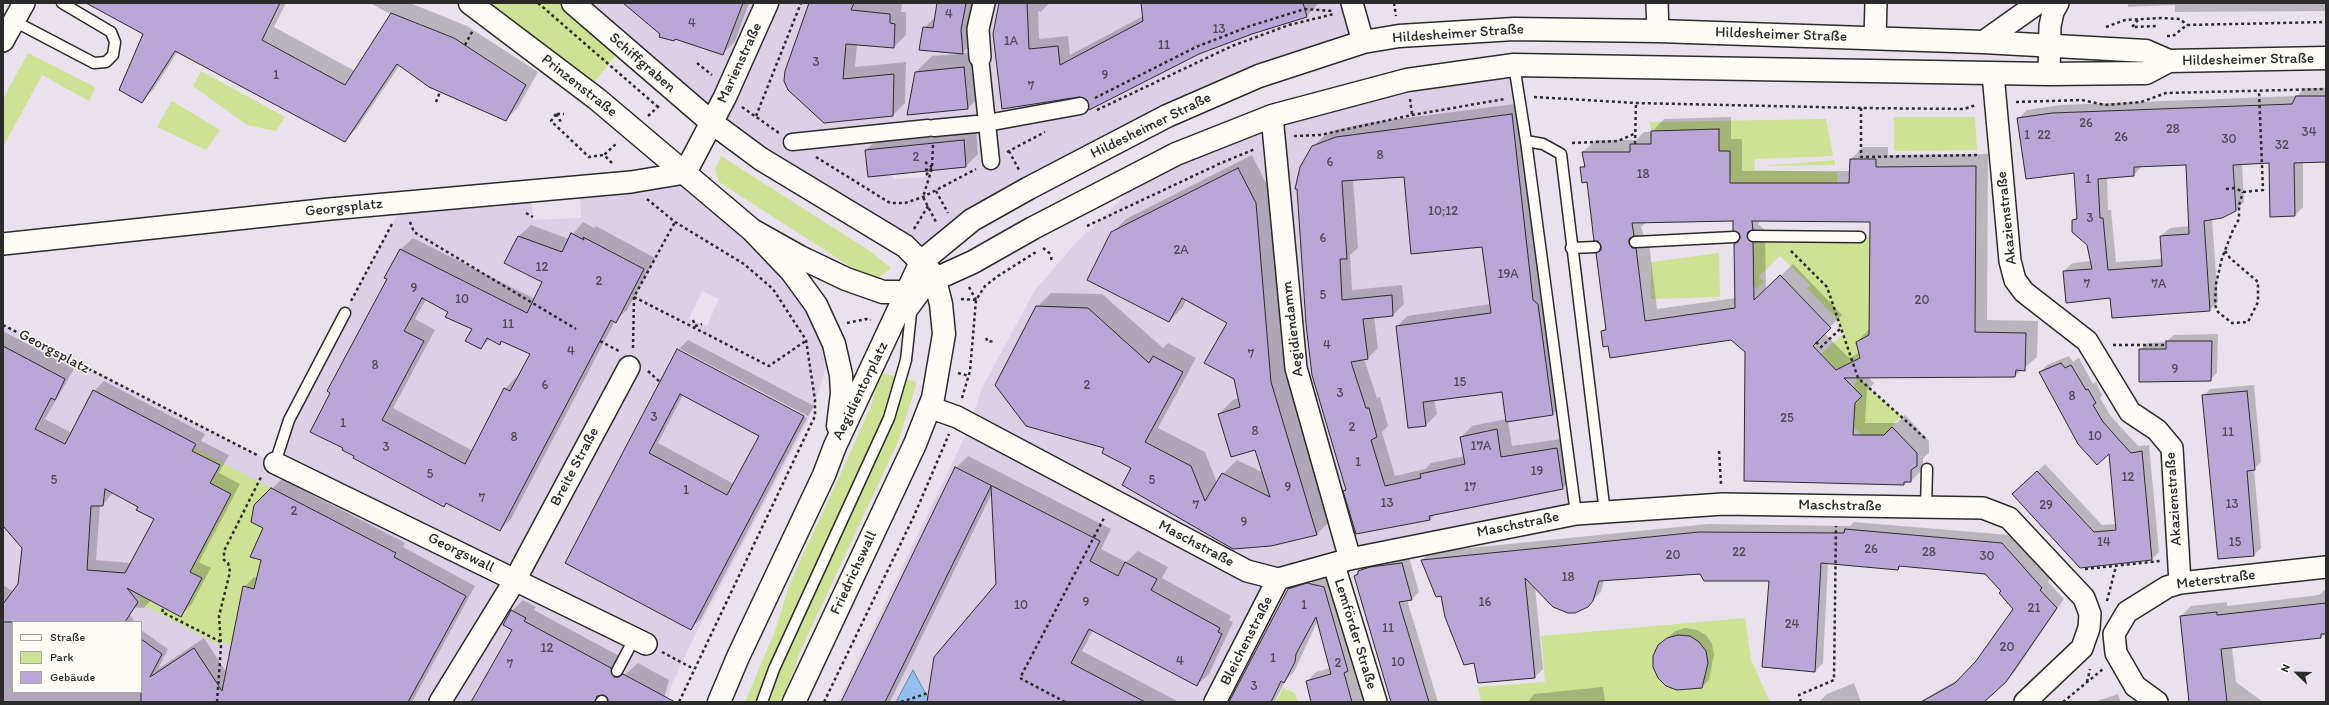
<!DOCTYPE html>
<meta charset="utf-8">
<style>
body{margin:0}
#map{position:relative;width:2329px;height:705px;overflow:hidden;background:#e9e2ed;font-family:Itim,sans-serif}
canvas{display:block}
.frame{position:absolute;inset:0;border:4px solid #2b2b2b;pointer-events:none}
.legend{position:absolute;left:12px;top:621px;width:130px;height:72px;box-sizing:border-box;background:#fdfcf7;border:1px solid #a9a8a5;margin:0;padding:5px 7px;list-style:none;font-size:12px;color:#2b2b2b}
.legend li{display:flex;align-items:center;gap:8px;height:20px}
.legend b{width:20px;border:1px solid #a9a8a5}
.north{position:absolute;left:2277px;top:653px;width:40px;height:40px;-webkit-text-stroke:3px #fdfcf7;paint-order:stroke;rotate:293deg;font-size:11px;font-weight:700;line-height:16px;text-align:center;color:#2b2b2b}
.north::after{content:'';display:block;margin:auto;width:14px;height:18px;background:#2b2b2b;clip-path:polygon(50% 0,100% 100%,50% 72%,0 100%)}
</style>
<div id="map">
<canvas width="2329" height="705"></canvas>
<div class="frame"></div>
<ul class="legend">
<li><b style="height:5px;background:#fdfcf7"></b>Straße</li>
<li><b style="height:11px;background:#cee195"></b>Park</li>
<li><b style="height:11px;background:#b9a7d7"></b>Gebäude</li>
</ul>
<div class="north">N</div>
</div>
<script>
const c = document.querySelector('canvas').getContext('2d');
c.lineJoin = 'round';
function paint(path, color) {
  c.fillStyle = color;
  c.fill(path, 'evenodd');
}
function shape(rows) {
  const path = new Path2D();
  for (const r of rows) {
    path.moveTo(r[0], r[1]);
    for (let i = 2; i < r.length; i += 2) path.lineTo(r[i], r[i + 1]);
  }
  return path;
}
function stroke(path, color, width, dash) {
  c.strokeStyle = color;
  c.lineWidth = width;
  c.lineCap = dash ? 'butt' : 'round';
  c.setLineDash(dash || []);
  c.stroke(path);
}
function write(font, color, halo, rows, align = 'center') {
  c.font = font + ' Itim,sans-serif';
  c.lineWidth = 3;
  c.setLineDash([]);
  c.textBaseline = 'middle';
  c.strokeStyle = halo;
  c.fillStyle = color;
  for (const [text, x, y, turn = 0] of rows) {
    c.save();
    c.translate(x, y);
    c.rotate((+turn || 0) * Math.PI / 180);
    c.textAlign = isNaN(turn) ? turn : align;
    if (halo) c.strokeText(text, 0, 0);
    c.fillText(text, 0, 0);
    c.restore();
  }
}
const built = shape([
 [574,3,1352,3,1362,41,1259,75,921,259,762,159],
 [925,158,926,177,893,179,892,160],
 [1514,65,1576,514,1278,579,1215,702,838,702,968,430,982,388,1035,290,1073,246,1158,164,1272,116],
 [685,173,752,230,834,344,810,417,697,631,672,684,667,702,3,702,3,325,270,461,289,420,404,202],
 [580,199,581,218,533,220,532,202],
 [702,291,719,299,707,326,689,319],
 [13,622,141,622,141,692,13,692]
]);
const green = shape([
 [482,3,562,3,619,52,592,85],
 [28,53,95,87,89,101,42,75,3,147,3,99],
 [201,71,285,117,276,131,247,125,193,86],
 [172,101,220,130,206,150,157,127],
 [1894,117,1975,117,1977,150,1894,151],
 [1826,119,1833,156,1755,159,1754,170,1837,172,1837,183,1730,183,1730,151,1719,151,1719,129,1651,131,1650,122],
 [721,156,870,251,891,268,879,277,862,274,719,182,715,170],
 [1835,160,1835,165,1762,166],
 [1753,236,1870,237,1869,335,1856,342,1860,358,1836,370,1821,354,1842,335,1846,344,1835,311,1837,319,1807,288,1810,285,1780,256,1759,276,1764,282,1757,289,1754,286],
 [1719,253,1720,297,1651,299,1651,262],
 [883,373,917,382,898,442,800,652,782,702,745,702,775,631,790,583,851,451,871,406,876,386],
 [1858,378,1901,416,1884,435,1861,435,1854,427,1855,403,1862,396,1853,387],
 [194,448,271,488,256,506,263,528,250,557,261,560,254,589,243,586,231,646,221,642,221,646,138,602,141,596,166,611,168,609,181,616,201,578,190,572,231,494,198,477,186,463],
 [1745,618,1751,660,1770,702,1481,702,1478,687,1545,682,1541,636],
 [1283,688,1295,693,1298,702,1276,702]
]);
const water = shape([
 [913,670,928,698,927,702,896,702,913,670]
]);
const shadow = shape([
 [88,3,286,3,274,27,355,71,392,15,370,3,410,3,467,26,538,72,518,107,506,120,400,65,357,128,345,140,178,51,154,89,141,102,145,33],
 [625,3,749,3,735,41,722,54,676,38,674,40,661,33],
 [809,3,902,3,901,12,906,12,906,35,894,47,857,44,855,67,906,62,905,103,893,115,824,122],
 [938,3,975,3,975,41,962,53,980,52,984,92,968,108,916,72,932,56,959,54,924,28,936,16],
 [1000,3,1049,3,1041,12,1038,11,1039,39,1068,36,1070,55,1143,16,1142,3,1316,3,1317,5,1307,16,1252,33,1199,53,1088,99,1079,96,1003,108],
 [2128,3,2326,3,2326,11,2175,12,2175,5,2128,7],
 [2305,88,2326,88,2326,161,2303,161,2303,207,2295,215,2271,216,2270,162,2242,164,2244,202,2235,211,2212,219,2218,302,2209,310,2111,297,2064,271,2073,263,2091,261,2088,244,2073,220,2078,216,2075,172,2018,119,2027,110,2061,105,2297,96],
 [2187,164,2190,226,2170,228,2161,236,2163,259,2116,262,2111,210,2108,210,2107,178,2134,175,2142,166],
 [1523,103,1563,404,1553,414,1508,421,1512,446,1568,438,1573,477,1562,488,1435,514,1430,520,1344,491,1347,488,1313,147,1324,136,1335,130,1367,123],
 [1405,176,1483,246,1491,304,1407,316,1397,327,1426,425,1437,414,1434,399,1502,391,1506,419,1472,426,1461,437,1465,456,1431,463,1425,469,1395,476,1382,432,1388,426,1380,397,1377,398,1364,359,1368,358,1378,348,1374,317,1393,315,1404,304,1402,285,1352,290,1350,255,1358,248,1353,179],
 [1731,117,1731,139,1742,139,1742,171,1851,171,1851,159,1863,147,1888,147,1888,155,1988,154,1987,320,2038,321,2037,357,2015,376,1868,377,1874,383,1867,390,1865,423,1897,423,1905,415,1929,441,1929,453,1923,458,1923,469,1911,481,1904,484,1732,339,1609,345,1602,331,1607,326,1597,254,1602,249,1588,181,1581,168,1585,164,1583,152,1596,140,1636,140,1644,132,1652,132,1664,119],
 [1734,220,1742,237,1735,244,1736,298,1657,309,1648,236,1644,235,1641,227,1647,222],
 [1760,221,1871,221,1869,329,1857,342,1860,353,1849,358,1824,333,1842,315,1793,264,1766,290,1765,230,1758,224],
 [976,128,978,154,966,166,866,150,879,138],
 [1252,155,1269,189,1285,367,1331,520,1317,534,1271,545,1133,468,1106,447,1037,307,1051,293,1102,294,1163,348,1168,343,1196,358,1158,428,1205,452,1217,483,1223,474,1237,460,1264,473,1256,449,1219,414,1233,400,1239,398,1228,323,1186,300,1183,307,1169,321,1112,233,1126,219],
 [583,222,594,228,596,226,655,258,627,310,615,321,511,519,500,530,447,503,444,505,355,458,388,279,386,278,401,249,413,238,535,299,544,282,505,262,519,236,531,225,569,239],
 [426,299,449,311,473,329,481,348,490,339,499,343,502,340,531,354,518,378,516,377,505,389,473,451,393,408,435,330,415,319],
 [3,331,74,369,45,419,72,433,94,391,104,381,205,434,201,441,229,455,219,473,240,484,199,562,211,568,191,605,181,615,151,600,144,608,124,607,135,622,13,622,13,692,141,692,141,630,168,649,158,669,204,638,227,673,244,587,254,577,258,578,262,560,264,527,255,505,282,479,405,543,403,547,475,586,412,702,4,702,3,585,14,592,19,584,23,547,5,528,3,528],
 [113,492,140,506,155,518,131,563,96,560,100,505,103,505],
 [2218,334,2217,373,2210,380,2140,350,2147,343,2166,342,2174,335],
 [688,340,814,406,808,416,680,349,680,352,807,418,701,619,691,628,567,563,678,350],
 [683,395,760,435,734,484,658,443],
 [2069,356,2073,362,2079,358,2093,384,2096,382,2102,395,2100,398,2110,415,2138,446,2149,445,2159,552,2152,559,2081,567,2021,487,2045,464,2102,525,2116,524,2109,452,2040,372,2047,365],
 [2254,385,2261,462,2254,469,2261,548,2254,555,2219,558,2203,396,2210,389],
 [968,456,1111,529,1101,549,1126,562,1138,551,1168,567,1162,578,1231,616,1229,620,1233,622,1209,674,1197,685,1093,630,1082,651,1179,702,928,702,997,584,992,493,890,702,843,702,956,468],
 [1854,522,2010,535,2050,579,2048,582,2064,599,2014,673,1983,702,1919,702,1964,676,1977,662,2014,609,2002,591,1986,573,1901,565,1898,569,1828,563,1823,663,1815,671,1770,580,1701,573,1604,580,1601,592,1587,606,1535,586,1543,669,1535,677,1475,662,1442,595,1437,596,1422,560,1430,552,1708,524,1850,526],
 [1409,557,1419,592,1412,599,1407,600,1438,702,1392,702,1355,576,1366,564],
 [1317,574,1334,578,1357,661,1353,665,1364,702,1313,702,1307,681,1316,672,1330,668,1318,620,1294,672,1286,680,1274,702,1230,702,1289,589,1299,579],
 [1312,581,1312,583,1293,588,1293,586],
 [2326,589,2326,633,2321,637,2232,647,2236,682,2263,702,2190,702,2181,616,2191,606,2227,602,2227,606,2319,595],
 [523,600,536,607,534,610,621,657,596,702,473,702,513,630,512,611],
 [1685,628,1697,630,1706,635,1712,644,1714,655,1709,680,1702,687,1666,639,1675,631],
 [638,663,669,680,663,702,618,702,625,675],
 [1854,683,1861,702,1819,702,1827,694],
 [1603,687,1605,702,1528,702,1534,694],
 [2118,694,2121,702,2094,702]
]);
const building = shape([
 [86,3,280,3,262,40,345,85,391,13,454,38,526,85,506,121,429,87,397,64,345,142,175,51,142,103,119,90,143,34,86,3],
 [623,3,743,3,723,55,675,39,674,41,659,37,660,34,623,3],
 [809,3,854,3,851,10,890,14,890,23,895,24,894,48,846,44,843,79,894,74,893,116,824,123,788,90,784,81,785,71,809,3],
 [937,3,966,3,961,30,963,54,919,50,923,27,933,28,937,3],
 [999,3,1027,3,1029,49,1058,46,1060,65,1143,21,1141,3,1303,3,1307,17,1252,34,1199,54,1089,110,1087,100,1079,97,1002,109,993,34,999,3],
 [964,67,968,109,907,115,915,72,964,67],
 [2296,96,2326,96,2326,162,2294,163,2295,216,2270,217,2269,163,2233,165,2236,211,2222,218,2204,221,2210,311,2112,318,2110,298,2066,303,2063,271,2092,269,2087,245,2072,232,2072,220,2077,219,2074,173,2026,179,2017,118,2052,113,2292,104,2296,96],
 [2186,165,2189,234,2160,236,2162,266,2108,270,2103,218,2100,218,2098,179,2134,176,2134,167,2186,165],
 [1512,114,1533,300,1538,304,1553,415,1506,422,1502,392,1423,402,1426,426,1408,428,1396,326,1491,313,1482,247,1411,254,1404,177,1342,181,1347,259,1340,259,1342,300,1392,295,1393,316,1363,319,1368,359,1351,362,1366,408,1369,408,1377,437,1371,440,1385,486,1421,478,1420,474,1465,464,1460,437,1497,429,1501,457,1557,448,1563,489,1429,516,1430,520,1356,534,1343,491,1346,490,1312,375,1306,324,1297,189,1295,189,1300,167,1312,146,1336,137,1512,114],
 [1719,129,1719,151,1730,151,1730,183,1849,183,1850,159,1876,159,1876,167,1976,166,1975,332,2026,333,2025,371,2016,370,2015,377,1844,378,1862,396,1855,403,1853,435,1884,435,1892,427,1917,453,1917,466,1911,470,1911,482,1904,482,1904,485,1744,481,1745,352,1731,340,1610,358,1608,346,1603,347,1601,331,1606,330,1596,253,1601,250,1601,246,1598,241,1594,241,1587,182,1582,183,1580,167,1585,167,1582,152,1630,152,1630,144,1651,144,1651,131,1719,129],
 [1733,221,1733,231,1739,233,1740,237,1738,242,1734,244,1735,308,1645,321,1636,248,1632,248,1629,243,1629,239,1634,236,1632,223,1733,221],
 [1752,221,1870,222,1869,335,1856,342,1860,358,1836,370,1813,346,1831,328,1780,275,1754,300,1753,242,1747,236,1748,232,1753,230,1752,221],
 [964,140,966,167,868,177,865,150,964,140],
 [1238,168,1256,203,1271,382,1317,535,1271,546,1233,549,1122,485,1131,468,1102,453,1104,448,1026,426,995,385,1036,306,1088,308,1149,363,1153,356,1183,372,1145,442,1191,466,1205,501,1222,473,1270,497,1255,450,1231,457,1218,414,1240,407,1234,379,1204,363,1227,323,1182,298,1169,322,1087,280,1111,232,1238,168],
 [571,233,584,240,583,237,644,269,616,323,611,320,500,531,446,503,444,507,353,458,354,456,342,450,343,448,310,432,330,393,327,391,387,279,384,278,400,249,527,313,542,282,504,263,518,236,562,252,571,233],
 [422,298,448,312,445,317,472,329,465,341,481,349,487,338,500,345,501,341,530,354,510,391,504,388,465,464,382,420,424,341,404,331,422,298],
 [2166,341,2212,341,2211,381,2139,382,2139,349,2166,349,2166,341],
 [3,346,65,379,55,400,51,398,35,429,65,444,93,390,196,444,192,451,220,465,210,483,231,494,190,572,202,578,181,617,127,588,138,602,125,622,3,622,3,604,18,584,22,548,3,526,3,346],
 [105,489,138,507,136,510,154,519,125,573,87,570,91,506,103,506,105,489],
 [677,349,804,416,691,630,565,563,677,349],
 [680,394,759,436,727,495,649,453,680,394],
 [2061,363,2065,368,2071,365,2086,390,2088,389,2096,403,2093,405,2103,422,2131,453,2142,451,2152,560,2080,568,2012,494,2037,471,2094,532,2116,530,2109,454,2097,465,2078,444,2039,372,2061,363],
 [2247,391,2255,470,2247,471,2254,556,2218,559,2202,395,2247,391],
 [955,467,1100,541,1090,561,1118,576,1125,562,1157,579,1151,590,1220,628,1218,632,1222,634,1197,686,1089,629,1071,663,1145,702,927,702,934,657,996,584,991,486,885,702,841,702,955,467],
 [271,488,396,553,394,557,466,596,408,702,141,702,141,639,162,654,150,677,194,648,222,691,243,586,254,589,261,560,250,557,263,528,251,522,254,505,271,488],
 [1845,529,2002,543,2042,588,2040,590,2057,608,2006,682,1984,702,1921,702,1955,683,1976,661,2013,609,1999,593,2001,591,1985,574,1899,566,1898,570,1821,563,1815,672,1762,667,1769,581,1704,581,1700,574,1599,581,1593,601,1588,607,1575,613,1568,613,1553,607,1525,578,1535,678,1478,683,1474,663,1464,665,1445,617,1441,596,1436,597,1421,560,1699,532,1844,533,1845,529],
 [1402,563,1412,600,1399,602,1429,702,1391,702,1354,576,1358,574,1358,571,1370,567,1402,563],
 [1307,583,1324,587,1348,671,1344,673,1352,702,1311,702,1306,681,1331,674,1316,617,1296,654,1295,662,1284,683,1281,681,1271,702,1229,702,1288,589,1307,583],
 [2326,603,2326,634,2321,634,2321,638,2221,649,2227,702,2189,702,2180,616,2217,612,2217,615,2326,603],
 [511,610,526,618,524,621,611,668,614,677,618,677,623,674,675,702,608,702,607,697,603,695,597,696,595,702,471,702,512,630,503,625,511,610],
 [1678,635,1690,636,1699,642,1706,651,1708,663,1702,688,1677,690,1666,686,1658,678,1653,667,1653,656,1658,645,1667,638,1678,635]
]);
const path = shape([
 [538,3,658,107],
 [1394,3,1396,16],
 [2138,20,2132,27,2158,26],
 [2106,27,2125,20,2161,18,2180,19,2187,25],
 [2167,36,2173,36,2187,25,2326,22],
 [465,45,473,30],
 [697,63,712,75],
 [1534,97,1636,103,1861,108,1964,109,1976,105],
 [1095,98,1196,47,1250,26,1305,9,1333,11],
 [1410,99,1412,115],
 [436,102,440,92],
 [2016,102,2082,100,2105,105,2141,102,2166,93,2326,89],
 [742,107,779,133],
 [1861,108,1861,157,1980,155],
 [1097,110,1232,46,1289,25,1334,14],
 [556,114,551,121,589,157,603,155],
 [556,114,561,122],
 [557,114,564,114],
 [648,116,660,105],
 [756,116,801,3],
 [1294,136,1320,135,1412,115,1505,99],
 [1572,143,1618,141,1636,133],
 [1635,144,1636,103],
 [933,145,932,168,923,197,937,224],
 [1009,151,1019,170],
 [1007,152,1045,132],
 [816,157,890,203,905,203,923,197,976,169],
 [925,162,932,167],
 [612,163,604,155,617,143],
 [925,170,932,168],
 [926,175,931,169],
 [2226,189,2235,188,2243,192,2263,190,2259,92],
 [936,191,948,213],
 [647,199,675,222,744,264,773,289,806,340,815,400,815,416,679,702],
 [526,213,533,217],
 [410,222,414,232,576,329],
 [1087,226,1221,163,1255,149],
 [914,229,928,206],
 [1043,248,1052,255],
 [1791,251,1827,287,1858,378,1926,439],
 [2225,251,2230,258,2258,282,2258,302,2248,322,2232,323,2218,312,2215,305,2216,284,2222,258,2233,230,2239,219,2239,205,2243,192],
 [1051,260,1052,255],
 [969,287,976,300],
 [634,297,769,366,807,340],
 [961,299,976,300],
 [351,301,392,224],
 [693,320,695,326],
 [847,323,866,319,871,320],
 [3,325,257,455],
 [695,326,702,324],
 [986,338,988,342,993,341],
 [600,341,619,351],
 [1816,342,1821,347,1840,329],
 [2113,345,2166,345],
 [633,348,634,297,675,222],
 [648,371,660,382],
 [958,373,969,376],
 [962,398,970,371,976,300,985,286,998,276,1036,252],
 [1719,451,1721,484],
 [2085,569,2160,561],
 [2107,601,2116,566],
 [163,609,162,612,221,642],
 [662,652,694,669],
 [2087,682,2090,669],
 [217,702,221,646,219,616,230,572,228,563,224,560,224,551,261,477],
 [824,702,914,516,949,434],
 [901,702,928,693],
 [1065,702,1020,678,1104,518],
 [1801,702,1799,695,1834,680,1836,526],
 [2063,702,2103,669]
]);
const service = shape([
 [14,21,94,63,106,62,113,55,115,42,111,32,62,3],
 [1514,65,1526,141,1576,514],
 [1526,141,1543,144,1561,154,1605,513],
 [1753,236,1860,237],
 [1635,242,1734,237],
 [1571,248,1595,247],
 [911,313,930,287],
 [275,463,289,420,345,313],
 [1926,508,1927,469],
 [617,671,634,639],
 [601,702,602,701],
 [762,702,774,669,889,418,906,360,911,313,908,298]
]);
const pedestrian = shape([
 [980,57,991,161],
 [934,128,987,123,1080,106],
 [792,142,928,128]
]);
const minor = shape([
 [1352,3,1363,42],
 [1657,3,1658,31],
 [1875,38,1876,3],
 [3,41,24,3],
 [1983,42,2038,3],
 [980,57,978,29,984,3],
 [1993,74,2010,261,2015,280,2024,292,2087,341,2130,412,2157,430,2172,448,2180,583],
 [2049,74,2050,26,2053,12,2058,3],
 [1272,116,1296,368,1350,559],
 [3,244,330,209,631,182,685,173],
 [929,407,957,417,1247,571,1278,579,1350,559,1576,514,1723,504,1983,508,2009,518,2084,598,2090,614,2089,628,2082,648,2025,702],
 [275,463,646,644],
 [1334,565,1376,702],
 [440,702,515,580,629,367],
 [1215,702,1278,579],
 [2157,702,2135,686,2116,653,2114,634,2127,612,2167,587,2180,583,2326,567]
]);
const secondary = shape([
 [470,3,597,99,752,230,792,272,816,305,834,344,841,375,842,393,838,426],
 [573,3,711,122,761,159,905,246,930,271,935,280,941,304,944,334,933,398,915,444,794,702],
 [685,173,725,97,767,3],
 [752,230,800,257,846,279,883,292,907,292,973,262,1033,228,1176,154,1272,116,1407,80,1514,65,2049,74,2146,73,2169,61],
 [719,702,738,657,824,475,835,446,921,262,972,220,1029,188,1167,116,1259,76,1363,42,1399,36,1514,29,1658,31,1983,42,2146,51,2169,61,2326,58]
]);
const numberNames = [
 ["4",949,15],
 ["4",692,24],
 ["13",1219,30],
 ["1A",1011,42],
 ["11",1164,46],
 ["3",816,63],
 ["1",276,76],
 ["9",1105,76],
 ["7",1031,87],
 ["26",2086,124],
 ["28",2173,130],
 ["34",2309,133],
 ["1",2027,136],
 ["22",2044,136],
 ["26",2121,138],
 ["30",2229,140],
 ["32",2282,146],
 ["8",1380,156],
 ["2",916,158],
 ["6",1330,163],
 ["18",1643,175],
 ["1",2088,180],
 ["10;12",1443,212],
 ["3",2090,219],
 ["6",1323,239],
 ["2A",1181,251],
 ["12",542,268],
 ["19A",1508,275],
 ["2",599,282],
 ["7",2087,285],
 ["7A",2159,285],
 ["9",414,289],
 ["5",1323,296],
 ["10",462,300],
 ["20",1922,301],
 ["11",508,325],
 ["4",1327,346],
 ["4",571,352],
 ["7",1251,355],
 ["8",375,366],
 ["9",2175,370],
 ["15",1460,383],
 ["6",545,386],
 ["2",1087,386],
 ["3",1340,394],
 ["8",2072,397],
 ["3",654,418],
 ["25",1787,419],
 ["1",343,424],
 ["2",1352,428],
 ["8",1255,432],
 ["11",2228,433],
 ["10",2095,437],
 ["8",514,438],
 ["17A",1481,447],
 ["3",386,448],
 ["1",1358,463],
 ["19",1537,472],
 ["5",430,475],
 ["12",2128,478],
 ["5",54,481],
 ["5",1152,481],
 ["9",1288,488],
 ["17",1470,488],
 ["1",686,491],
 ["7",482,499],
 ["13",1387,504],
 ["13",2232,505],
 ["7",1196,506],
 ["29",2046,506],
 ["2",294,512],
 ["9",1244,523],
 ["14",2104,543],
 ["15",2235,543],
 ["26",1871,550],
 ["22",1739,553],
 ["28",1929,553],
 ["20",1673,556],
 ["30",1987,557],
 ["18",1568,578],
 ["9",1086,603],
 ["16",1485,603],
 ["10",1021,606],
 ["1",1304,606],
 ["21",2034,609],
 ["24",1792,625],
 ["11",1388,629],
 ["20",2007,648],
 ["12",547,649],
 ["1",1273,659],
 ["4",1180,662],
 ["10",1398,663],
 ["2",1338,664],
 ["7",510,665],
 ["3",1254,687]
];
const streetNames = [
 ["Hildesheimer Straße",1458,34,-4],
 ["Hildesheimer Straße",1781,35,2],
 ["Hildesheimer Straße",2248,60,-1],
 ["Schiffgraben",642,63,41],
 ["Marienstraße",740,63,-65],
 ["Prinzenstraße",579,86,38],
 ["Hildesheimer Straße",1151,126,-26],
 ["Georgsplatz",344,208,-6],
 ["Akazienstraße",2007,218,-96],
 ["Aegidiendamm",1293,329,-97],
 ["Georgsplatz",54,352,28],
 ["Aegidientorplatz",861,391,-64],
 ["Breite Straße",575,467,-62],
 ["Akazienstraße",2174,499,-94],
 ["Maschstraße",1840,506,1],
 ["Maschstraße",1518,525,-11],
 ["Maschstraße",1196,544,28],
 ["Georgswall",461,553,26],
 ["Friedrichswall",854,573,-65],
 ["Meterstraße",2216,580,-7],
 ["Lemförder Straße",1355,634,73],
 ["Bleichenstraße",1247,641,-63]
];
paint(built, '#dbd0e6');
paint(green, '#cee195');
paint(water, '#93bfec');
stroke(water, '#69849f', 1);
paint(shadow, '#0003');
paint(building, '#b9a7d7');
stroke(building, '#2b2b2b', 1);
stroke(service, '#2b2b2b', 13);
stroke(pedestrian, '#2b2b2b', 19);
stroke(minor, '#2b2b2b', 24);
stroke(secondary, '#2b2b2b', 25);
stroke(path, '#2b2b2b', 2.5, [3, 3]);
stroke(service, '#fdfcf7', 10);
stroke(pedestrian, '#fdfcf7', 16);
stroke(minor, '#fdfcf7', 21);
stroke(secondary, '#fdfcf7', 22);
write('13px', '#4e4a56', null, numberNames);
write('15px', '#2b2b2b', '#fdfcf7', streetNames);
</script>
